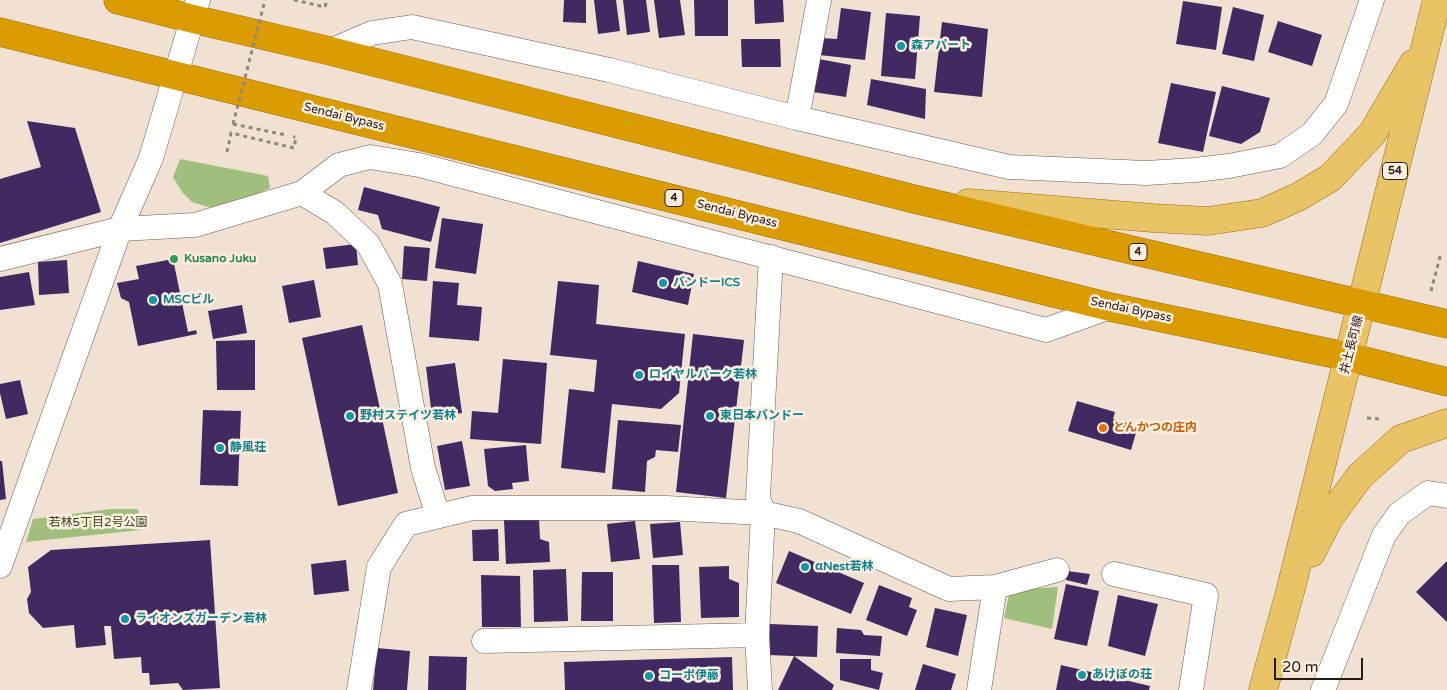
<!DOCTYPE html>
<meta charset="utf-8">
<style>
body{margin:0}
#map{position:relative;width:1447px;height:690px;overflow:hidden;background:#f1e1d3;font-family:"Varela Round",sans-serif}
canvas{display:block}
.scale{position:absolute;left:1274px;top:658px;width:89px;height:22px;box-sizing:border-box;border:2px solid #201b16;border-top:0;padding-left:6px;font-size:15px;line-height:18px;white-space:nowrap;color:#201b16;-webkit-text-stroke:4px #ffeee0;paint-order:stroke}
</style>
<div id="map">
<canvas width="1447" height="690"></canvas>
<div class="scale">20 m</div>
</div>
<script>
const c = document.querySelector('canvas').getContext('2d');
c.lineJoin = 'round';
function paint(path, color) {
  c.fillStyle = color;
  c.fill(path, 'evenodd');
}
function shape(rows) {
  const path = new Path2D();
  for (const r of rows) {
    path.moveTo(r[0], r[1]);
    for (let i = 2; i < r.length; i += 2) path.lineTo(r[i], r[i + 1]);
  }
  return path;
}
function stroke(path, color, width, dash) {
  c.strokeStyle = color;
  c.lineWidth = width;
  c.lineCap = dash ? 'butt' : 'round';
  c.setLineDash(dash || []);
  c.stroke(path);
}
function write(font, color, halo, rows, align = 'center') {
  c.font = font + ' "Varela Round","Noto Sans JP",sans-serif';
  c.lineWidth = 5;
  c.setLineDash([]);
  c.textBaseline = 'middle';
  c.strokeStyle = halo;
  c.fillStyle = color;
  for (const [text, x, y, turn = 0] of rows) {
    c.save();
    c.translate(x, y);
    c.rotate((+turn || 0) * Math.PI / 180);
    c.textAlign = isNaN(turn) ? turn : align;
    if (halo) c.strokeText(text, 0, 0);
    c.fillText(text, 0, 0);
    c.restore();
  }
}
const green = shape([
 [180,159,268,176,270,188,253,196,215,209,192,202,182,192,173,177],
 [111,509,138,509,141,530,26,542,33,519],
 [1058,587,1052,629,1004,618,1010,590]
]);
const building = shape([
 [564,0,586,0,586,23,563,22],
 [594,0,616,0,620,31,598,34],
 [623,0,646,0,650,32,627,35],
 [654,0,680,0,685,35,659,38],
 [694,0,728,0,728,36,695,36],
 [754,0,783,0,784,22,755,24],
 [1183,1,1222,7,1216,50,1176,44],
 [1233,7,1264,15,1254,61,1222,54],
 [841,8,871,12,865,60,819,55,821,38,837,39],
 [886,13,920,16,915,79,881,76],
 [1278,21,1322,35,1312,66,1268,52],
 [942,22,988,29,982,97,934,92],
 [741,39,780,39,781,67,742,67],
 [819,59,851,65,846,97,813,92],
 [871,79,926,89,925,119,867,105],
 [1171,83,1216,92,1203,152,1158,143],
 [1222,86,1270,98,1260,132,1241,144,1209,136],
 [27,121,75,128,101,212,0,243,0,179,41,167],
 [364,187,440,207,431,242,382,229,378,215,358,210],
 [442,218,483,224,476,274,435,268],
 [356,244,358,265,326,269,323,248],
 [404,246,430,248,427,281,402,279],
 [173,259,188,332,196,330,197,334,138,346,129,302,121,298,117,283,139,279,136,266],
 [67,260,69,293,39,295,38,262],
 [638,261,694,274,688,305,632,292],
 [29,272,35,305,0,310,0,277],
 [314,280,321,317,289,323,282,286],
 [433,281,459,283,457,305,482,307,479,341,429,337],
 [558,281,599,285,596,324,685,334,679,393,661,409,612,404,605,473,561,468,569,389,594,392,597,360,550,355],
 [242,305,247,333,213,339,208,311],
 [362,325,398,493,338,506,302,338],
 [693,334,744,340,726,498,676,492],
 [255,340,255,390,217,390,216,341],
 [503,359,547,363,541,444,470,439,472,411,498,413],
 [455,363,462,413,432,417,426,367],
 [20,380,28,414,6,419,0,393,0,384],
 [1077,401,1115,412,1113,419,1138,426,1131,450,1068,431],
 [203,410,241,411,238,486,200,485],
 [618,420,681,425,678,452,656,450,655,457,647,461,645,492,612,489],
 [462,441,470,486,445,490,437,446],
 [526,445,529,481,512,483,513,489,495,491,488,486,484,449],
 [0,461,2,461,6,499,0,500],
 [539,518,540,539,549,542,550,562,506,564,504,520],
 [635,521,640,559,611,562,607,524],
 [680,522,683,555,653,558,650,524],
 [498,529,499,561,473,561,472,530],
 [210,540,220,688,183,690,178,683,150,685,149,673,142,673,141,657,114,659,111,626,104,626,106,645,76,648,74,625,43,628,29,613,27,599,31,592,28,567,51,550],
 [789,551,864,583,851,614,776,583],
 [346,560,349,591,314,595,311,564],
 [1447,561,1447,622,1416,592],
 [652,565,679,565,681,622,654,623],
 [729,566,729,579,739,583,739,617,701,618,699,567],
 [566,569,568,621,534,622,533,570],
 [1067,571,1090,574,1087,585,1066,580],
 [582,572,613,572,613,621,581,621],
 [481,575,520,576,521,627,482,627],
 [1066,584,1099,591,1087,646,1054,639],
 [879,585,912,598,909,607,917,610,907,636,866,620],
 [1118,595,1158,604,1145,656,1108,646],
 [935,608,967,615,958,656,926,647],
 [770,624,818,626,817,657,769,655],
 [837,628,861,630,864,635,882,636,880,656,836,653],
 [377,648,410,651,407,690,373,690],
 [429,656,467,657,466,690,428,690],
 [794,656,834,685,832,690,778,690],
 [732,657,733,690,565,690,564,662],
 [840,659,871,659,871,670,883,673,879,690,840,680],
 [923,664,956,674,951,690,915,690],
 [1061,665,1150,686,1149,690,1056,690]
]);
const path = shape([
 [294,0,325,7,327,0],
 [233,124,286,135],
 [227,152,231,133,294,148,296,137,293,137],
 [1431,291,1441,253],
 [1367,418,1380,419]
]);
const street = shape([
 [330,51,372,33,412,27,609,70,797,118,1009,167,1146,173,1195,170,1229,166,1280,156,1312,134,1336,104,1372,0],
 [797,118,819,0],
 [302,193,335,213,368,244,390,284,423,468,438,516],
 [0,259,120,229,195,225,302,193,339,165,370,157,419,165,1046,330,1110,307],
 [0,566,120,229,151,158,198,0],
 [1114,574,1206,595,1191,690],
 [484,641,757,635],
 [359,690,379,567,406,524,472,508,666,508,763,513,799,521,949,589,995,587,1057,570],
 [760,690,757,635,763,513,758,497,771,257],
 [979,690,995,587],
 [1323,690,1384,535,1399,514,1428,493,1447,496]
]);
const primary = shape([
 [968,203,1153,218,1208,221,1262,213,1298,197,1330,178,1372,134,1413,64],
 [1311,553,1329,518,1360,476,1401,439,1447,423],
 [1263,690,1290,592,1437,0]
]);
const highway = shape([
 [118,0,193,19,330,51,914,199,1447,324],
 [0,32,1110,307,1349,357,1447,382]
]);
const pathBridge = shape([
 [233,124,265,0]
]);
const markers = [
 [901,46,5,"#0f9aa8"],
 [174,259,5,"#2e9e5b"],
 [663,283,5,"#0f9aa8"],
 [153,300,5,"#0f9aa8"],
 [639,375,5,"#0f9aa8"],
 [350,416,5,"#0f9aa8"],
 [710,416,5,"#0f9aa8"],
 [1103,428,5,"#e8710a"],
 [220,448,5,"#0f9aa8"],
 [805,567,5,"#0f9aa8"],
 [125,619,5,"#0f9aa8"],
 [1082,675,5,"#0f9aa8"],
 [649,676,5,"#0f9aa8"]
];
const shields = [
 [1395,171,25],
 [674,198,18],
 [1138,252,18]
];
const shieldNames = [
 ["54",1395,171],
 ["4",674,198],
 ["4",1138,252]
];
const cultureNames = [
 ["森アパート",911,46],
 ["バンドーICS",673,283],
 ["MSCビル",163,300],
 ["ロイヤルパーク若林",649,375],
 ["野村ステイツ若林",360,416],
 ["東日本バンドー",720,416],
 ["静風荘",230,448],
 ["αNest若林",815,567],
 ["ライオンズガーデン若林",135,619],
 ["あけぼの荘",1092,675],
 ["コーポ伊藤",659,676]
];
const streetNames = [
 ["Sendai Bypass",344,117,14],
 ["Sendai Bypass",737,214,14],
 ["Sendai Bypass",1131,310,12],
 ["井土長町線",1352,345,-76]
];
const leisureNames = [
 ["Kusano Juku",184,259]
];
const foodNames = [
 ["とんかつの庄内",1113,428]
];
const parkNames = [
 ["若林5丁目2号公園",98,523]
];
paint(green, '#a0bf7d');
paint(building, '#412961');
stroke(street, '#685a4e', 25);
stroke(primary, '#9a6f08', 29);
stroke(highway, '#9a6f08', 29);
stroke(path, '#91867c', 3, [4, 4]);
stroke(street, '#fff', 24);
stroke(primary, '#e9c467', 28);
stroke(highway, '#db9c01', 28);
stroke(pathBridge, '#91867c', 3, [4, 4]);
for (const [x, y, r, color] of markers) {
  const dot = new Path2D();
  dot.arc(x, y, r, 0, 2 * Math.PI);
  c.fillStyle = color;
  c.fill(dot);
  stroke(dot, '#ffeee0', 2);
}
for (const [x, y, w] of shields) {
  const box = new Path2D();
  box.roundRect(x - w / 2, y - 8.5, w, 17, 4);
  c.fillStyle = '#ffeee0';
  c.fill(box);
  stroke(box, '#201b16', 1);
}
write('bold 11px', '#201b16', null, shieldNames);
write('bold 12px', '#0d838f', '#ffeee0', cultureNames, 'left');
write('12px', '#201b16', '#ffeee0', streetNames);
write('bold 12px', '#27864d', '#ffeee0', leisureNames, 'left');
write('bold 12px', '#c56008', '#ffeee0', foodNames, 'left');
write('12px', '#324717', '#ffeee0', parkNames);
</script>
